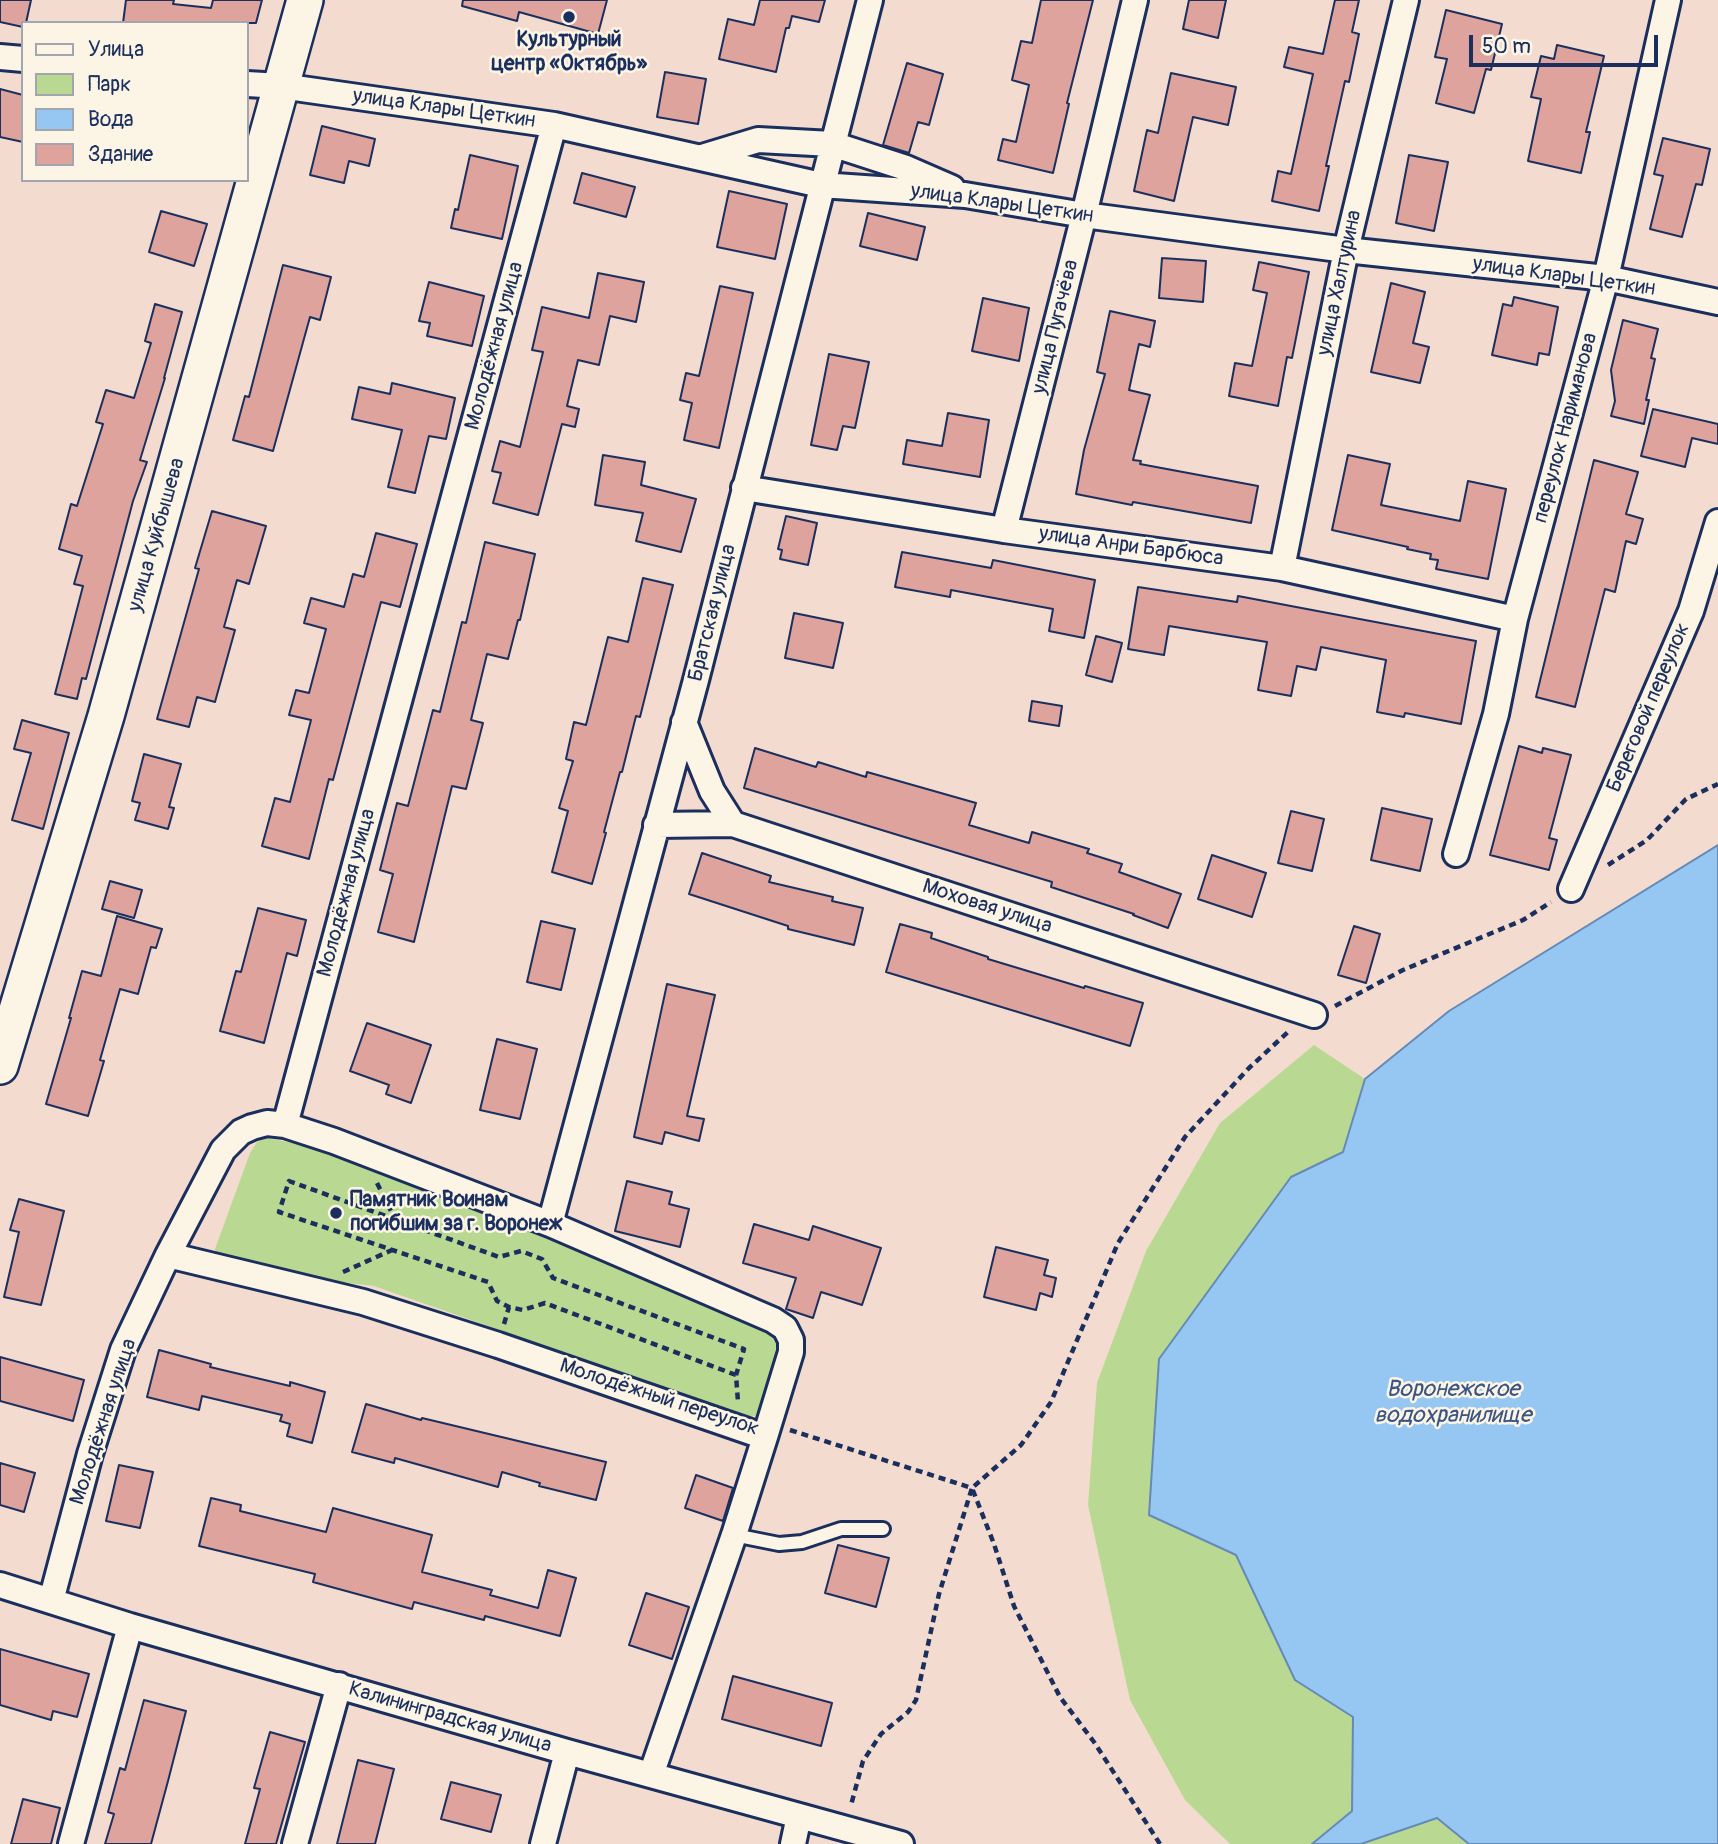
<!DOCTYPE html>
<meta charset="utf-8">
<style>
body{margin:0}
#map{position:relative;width:1718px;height:1844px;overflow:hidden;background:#f3dccf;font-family:Pangolin,sans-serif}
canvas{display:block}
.legend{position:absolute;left:21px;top:21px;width:228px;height:161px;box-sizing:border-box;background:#fcf5e5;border:2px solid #a2a6af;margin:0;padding:9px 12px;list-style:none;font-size:21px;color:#1b2f5e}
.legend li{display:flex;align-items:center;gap:14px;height:35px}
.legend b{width:35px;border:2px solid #a2a6af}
.scale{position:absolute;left:1469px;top:35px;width:189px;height:32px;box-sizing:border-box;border:4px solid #1b2f5e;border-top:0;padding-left:9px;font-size:21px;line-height:24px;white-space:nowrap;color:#1b2f5e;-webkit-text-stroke:5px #fcf5e5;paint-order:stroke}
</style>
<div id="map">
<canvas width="1718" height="1844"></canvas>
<ul class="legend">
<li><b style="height:9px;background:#fcf5e5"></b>Улица</li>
<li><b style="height:19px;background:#b9d992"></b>Парк</li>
<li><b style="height:19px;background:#96c7f2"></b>Вода</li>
<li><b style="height:19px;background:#dda39c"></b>Здание</li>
</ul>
<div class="scale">50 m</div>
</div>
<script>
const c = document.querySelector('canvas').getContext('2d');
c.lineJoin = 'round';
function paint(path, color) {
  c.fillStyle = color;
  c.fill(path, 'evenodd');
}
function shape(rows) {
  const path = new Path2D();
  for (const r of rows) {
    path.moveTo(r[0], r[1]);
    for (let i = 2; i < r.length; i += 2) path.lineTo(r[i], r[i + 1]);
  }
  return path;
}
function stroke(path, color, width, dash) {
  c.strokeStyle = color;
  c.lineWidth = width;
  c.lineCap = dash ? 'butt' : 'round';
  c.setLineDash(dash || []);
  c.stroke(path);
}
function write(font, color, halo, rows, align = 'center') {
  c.font = font + ' Pangolin,sans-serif';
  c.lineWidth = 5;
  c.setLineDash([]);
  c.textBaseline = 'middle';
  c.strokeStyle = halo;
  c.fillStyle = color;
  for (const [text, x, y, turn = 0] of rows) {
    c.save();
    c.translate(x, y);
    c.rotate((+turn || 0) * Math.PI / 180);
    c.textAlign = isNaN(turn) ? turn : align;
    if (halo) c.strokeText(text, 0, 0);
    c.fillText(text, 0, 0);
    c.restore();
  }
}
const green = shape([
 [1314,1045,1365,1079,1343,1152,1291,1177,1149,1514,1236,1555,1295,1680,1353,1717,1352,1811,1312,1844,1230,1844,1185,1800,1130,1700,1088,1505,1097,1383,1146,1251,1220,1123],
 [267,1138,336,1151,514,1216,774,1330,778,1339,763,1410,756,1416,745,1416,374,1286,315,1279,216,1255,215,1249,250,1153,257,1142],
 [1437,1817,1469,1844,1361,1844,1365,1841]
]);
const water = shape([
 [1718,845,1718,1844,1469,1844,1437,1818,1361,1844,1312,1844,1352,1811,1353,1717,1295,1680,1236,1555,1149,1515,1159,1359,1291,1177,1343,1152,1365,1079,1449,1011,1718,845]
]);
const building = shape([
 [0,0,31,0,26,23,23,23,23,27,0,22,0,0],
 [126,0,174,0,173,4,211,8,213,0,262,0,256,23,123,23,126,0],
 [463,0,607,0,598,34,519,12,517,21,462,6,463,0],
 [760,0,825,0,819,22,792,16,789,28,786,28,776,72,719,59,728,19,754,25,760,0],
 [1041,0,1093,0,1067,103,1069,104,1053,173,998,160,1003,139,1016,142,1029,85,1012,80,1021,41,1032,43,1041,0],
 [1189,0,1226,0,1218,38,1183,29,1189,0],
 [1335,0,1359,0,1352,32,1359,34,1349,82,1345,81,1326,166,1329,166,1319,211,1272,201,1278,171,1291,174,1313,74,1284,67,1289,47,1323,54,1335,0],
 [1446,10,1502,24,1491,70,1486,69,1474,113,1436,103,1447,59,1435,57,1446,10],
 [1557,45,1604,56,1586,132,1590,132,1581,173,1528,161,1541,99,1531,97,1541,56,1554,59,1557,45],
 [907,63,943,74,929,125,918,122,909,153,883,145,907,63],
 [665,72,706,79,698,124,657,117,665,72],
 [1171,73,1236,87,1228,125,1193,117,1174,201,1134,191,1147,130,1158,133,1171,73],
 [0,89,23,95,23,142,0,137,0,89],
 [322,126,375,139,369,166,349,161,344,183,310,175,322,126],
 [1663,138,1710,149,1702,185,1696,184,1682,237,1650,229,1663,176,1654,174,1663,138],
 [470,155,518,166,502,239,451,228,455,209,458,210,470,155],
 [1409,155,1448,162,1434,231,1396,223,1409,155],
 [582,173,635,187,626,217,574,203,582,173],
 [729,191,787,204,775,259,717,247,729,191],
 [161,211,207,224,194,266,149,252,161,211],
 [868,213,925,227,917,260,860,246,868,213],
 [1162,258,1206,261,1203,302,1159,298,1162,258],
 [1259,262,1309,272,1292,358,1287,357,1278,406,1229,396,1235,363,1252,366,1267,293,1253,290,1259,262],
 [283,265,331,277,320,320,310,317,273,451,233,440,245,396,249,397,283,265],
 [598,273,644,282,636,322,610,316,599,365,578,360,567,406,579,409,575,427,562,424,538,515,493,503,501,473,492,471,500,441,520,447,543,352,532,350,542,307,589,318,598,273],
 [429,282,484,296,472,346,427,336,430,323,419,321,429,282],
 [1391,283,1425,292,1413,343,1429,347,1420,383,1371,372,1391,283],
 [720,286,753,293,719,448,684,440,692,403,680,400,686,373,699,376,720,286],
 [1514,297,1558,307,1549,355,1539,353,1537,365,1492,355,1503,304,1512,306,1514,297],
 [983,298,1029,308,1019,361,972,351,983,298],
 [155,304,182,312,164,378,165,378,140,460,147,462,133,501,86,679,82,678,77,699,55,694,83,586,74,584,82,556,59,549,71,504,77,506,103,424,96,422,106,390,134,398,151,343,145,341,155,304],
 [1110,311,1155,321,1150,347,1139,344,1129,390,1150,395,1133,460,1141,461,1140,464,1258,486,1251,523,1133,502,1132,505,1076,494,1084,450,1105,374,1097,372,1110,311],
 [1623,320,1658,329,1651,358,1655,359,1646,400,1649,400,1644,424,1611,416,1615,401,1611,370,1623,320],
 [829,354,869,362,855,428,843,426,837,450,811,445,829,354],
 [392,383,455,398,446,439,429,436,415,493,388,487,402,430,352,419,359,387,390,394,392,383],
 [1653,409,1718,424,1718,444,1692,438,1685,467,1641,456,1653,409],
 [948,413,989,420,980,477,903,464,907,440,942,446,948,413],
 [603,455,645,462,641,485,696,499,681,552,636,541,643,513,595,505,603,455],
 [1348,455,1390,464,1381,505,1460,521,1468,481,1506,489,1488,579,1436,569,1438,560,1430,559,1431,554,1407,549,1408,547,1332,530,1348,455],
 [1594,460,1638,472,1626,514,1643,519,1636,544,1626,541,1615,592,1605,589,1575,707,1536,697,1594,460],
 [212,511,266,526,249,584,237,580,224,627,235,630,215,702,197,697,189,727,157,719,199,569,195,568,212,511],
 [786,516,817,523,808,565,780,559,782,550,778,549,786,516],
 [376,533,417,544,400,607,381,602,333,780,329,779,309,859,262,846,275,798,290,802,311,720,289,715,296,690,309,693,326,629,304,623,311,598,344,607,353,574,364,577,376,533],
 [485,542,535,554,520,620,518,620,508,659,487,654,471,720,483,723,466,789,452,786,414,942,378,932,393,874,380,870,397,803,408,806,433,710,440,712,462,622,466,623,485,542],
 [902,552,991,568,993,560,1095,580,1084,638,1049,631,1053,609,951,590,950,597,895,587,902,552],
 [643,578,673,585,640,717,636,716,622,772,620,772,604,832,606,833,592,884,552,872,568,811,559,808,573,761,566,759,574,722,586,725,608,637,628,642,643,578],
 [1138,587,1237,602,1238,596,1476,641,1461,724,1405,713,1404,717,1377,712,1386,660,1321,647,1316,670,1297,666,1291,696,1258,690,1267,642,1169,626,1164,655,1128,649,1138,587],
 [794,613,843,623,833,668,785,658,794,613],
 [1096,636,1122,643,1112,682,1086,675,1096,636],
 [1032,701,1062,706,1059,726,1029,721,1032,701],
 [22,720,69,733,43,829,12,820,31,753,14,749,22,720],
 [1519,746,1542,753,1543,748,1571,755,1549,838,1557,840,1549,870,1490,855,1519,746],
 [755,748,816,767,818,762,866,777,867,772,976,803,969,825,1029,843,1032,832,1089,849,1087,853,1122,864,1119,872,1181,894,1168,928,1133,915,1134,914,1051,887,1052,882,744,788,755,748],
 [144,754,181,764,169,807,174,808,168,829,135,820,140,803,132,801,144,754],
 [1382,808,1432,819,1420,871,1371,860,1382,808],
 [1291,811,1324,819,1312,871,1278,863,1291,811],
 [702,853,771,876,769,882,833,897,832,901,863,908,854,945,788,929,788,926,689,894,702,853],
 [1212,855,1266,873,1252,917,1198,899,1212,855],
 [110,881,142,890,134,918,102,909,110,881],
 [258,908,306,920,297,956,287,953,264,1043,220,1031,236,971,241,972,258,908],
 [117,916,162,929,156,948,151,947,138,994,120,989,100,1060,104,1061,88,1116,46,1104,71,1018,69,1018,82,971,101,976,117,916],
 [541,921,575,929,561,990,527,982,541,921],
 [900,924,932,933,931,938,988,957,988,959,1084,988,1085,986,1143,1003,1130,1046,886,972,900,924],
 [1354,926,1380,934,1366,983,1338,975,1354,926],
 [667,984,715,995,687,1116,704,1119,699,1141,665,1132,662,1144,634,1137,667,984],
 [367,1023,431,1045,411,1103,386,1094,389,1085,350,1071,367,1023],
 [497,1039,537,1049,520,1119,480,1110,497,1039],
 [627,1181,672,1192,669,1204,689,1209,680,1247,615,1231,627,1181],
 [19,1199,64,1211,41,1305,4,1297,19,1232,10,1230,19,1199],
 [754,1224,809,1240,813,1226,881,1248,862,1305,821,1292,813,1318,786,1309,796,1278,743,1263,754,1224],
 [996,1247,1048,1260,1044,1275,1056,1278,1052,1297,1040,1293,1036,1310,984,1297,996,1247],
 [159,1350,211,1364,210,1367,290,1386,290,1382,325,1392,312,1443,287,1436,290,1424,280,1421,282,1415,202,1396,199,1410,147,1397,159,1350],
 [0,1357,84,1380,73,1421,0,1401,0,1357],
 [366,1404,421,1420,422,1418,606,1462,596,1500,539,1486,540,1483,502,1472,498,1487,395,1458,394,1463,352,1452,366,1404],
 [0,1463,35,1473,24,1512,0,1505,0,1463],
 [119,1465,153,1472,140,1528,106,1521,119,1465],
 [696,1475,733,1488,723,1521,685,1508,696,1475],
 [211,1498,241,1505,240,1511,326,1532,333,1508,432,1535,422,1572,492,1590,490,1595,538,1608,548,1570,576,1578,560,1636,485,1616,484,1620,414,1602,412,1609,313,1582,315,1574,199,1546,211,1498],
 [838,1545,889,1558,876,1607,825,1593,838,1545],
 [646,1593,689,1607,672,1659,629,1645,646,1593],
 [0,1649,89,1674,77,1717,53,1711,51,1720,0,1705,0,1649],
 [733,1676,832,1703,821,1746,722,1719,733,1676],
 [144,1700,186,1711,168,1781,151,1844,105,1844,114,1814,108,1812,120,1768,125,1770,144,1700],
 [270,1732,305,1742,276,1844,245,1844,260,1789,254,1788,270,1732],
 [358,1760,394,1769,375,1844,337,1844,358,1760],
 [451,1782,501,1795,491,1832,441,1819,451,1782],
 [23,1799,60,1808,51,1844,11,1844,23,1799]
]);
const path = shape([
 [1608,865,1647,840,1686,799,1718,784],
 [1335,1006,1403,970,1523,920,1551,902],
 [377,1183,395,1219],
 [343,1272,392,1250],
 [504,1324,509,1307],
 [736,1375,545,1303,523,1310,509,1307,497,1301,488,1282,279,1212,289,1181,499,1257,521,1251,542,1259,553,1278,744,1349,736,1375,738,1402],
 [790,1430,972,1488,939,1594,916,1700,908,1712,881,1734,863,1761,851,1805],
 [1160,1844,1094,1742,1060,1697,1014,1606,994,1544,972,1488,1021,1445,1051,1402,1118,1243,1185,1137,1249,1068,1288,1032]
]);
const service = shape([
 [734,1535,779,1544,802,1542,841,1529,883,1529]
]);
const minor = shape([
 [0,57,23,59],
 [247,84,281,86,554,125,821,185,965,195,1084,215,1346,250,1606,278,1718,302],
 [702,157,758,140,832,144,906,168,952,188],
 [744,488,1004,530,1282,568,1515,619],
 [1004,530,1084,215,1135,0],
 [1282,568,1346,250,1406,0],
 [684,722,712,791,733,824],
 [656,825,733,824,1314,1015],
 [1456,854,1496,714,1515,619,1606,278,1668,0],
 [1571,889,1691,611,1718,522],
 [285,1125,554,125],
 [550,1224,696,680,870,0],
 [0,1585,130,1626,567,1752,901,1844],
 [51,1601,90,1454,123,1350,168,1255,223,1150,241,1132,252,1127,267,1123,285,1125,334,1141,550,1224,773,1320,785,1328,791,1340,791,1352,765,1437,498,1345,363,1302,168,1255],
 [651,1775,734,1535,765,1437],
 [71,1844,130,1626],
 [295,1844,339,1685],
 [543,1844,567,1752],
 [793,1844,799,1816]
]);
const secondary = shape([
 [0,1066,106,716,305,0]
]);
const markers = [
 [569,17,7,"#1b2f5e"],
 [336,1213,7,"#1b2f5e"]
];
const poiNames = [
 ["Культурный",569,41],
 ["центр «Октябрь»",569,65],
 ["Памятник Воинам",350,1201,"left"],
 ["погибшим за г. Воронеж",350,1225,"left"]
];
const streetNames = [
 ["улица Клары Цеткин",444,109,8],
 ["улица Клары Цеткин",1002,204,8],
 ["улица Клары Цеткин",1564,277,8],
 ["улица Халтурина",1340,283,-78],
 ["улица Пугачёва",1056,327,-76],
 ["Молодёжная улица",495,346,-75],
 ["переулок Нариманова",1566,428,-75],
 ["улица Куйбышева",157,535,-74],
 ["улица Анри Барбюса",1131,547,8],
 ["Братская улица",713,613,-76],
 ["Береговой переулок",1649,708,-67],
 ["Молодёжная улица",347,893,-75],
 ["Моховая улица",987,907,18],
 ["Молодёжный переулок",659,1398,18],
 ["Молодёжная улица",104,1422,-72],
 ["Калининградская улица",450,1718,16]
];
const waterNames = [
 ["Воронежское",1453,1390],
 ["водохранилище",1453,1416]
];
paint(green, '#b9d992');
paint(water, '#96c7f2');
stroke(water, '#658ab7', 2);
paint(building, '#dda39c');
stroke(building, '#1b2f5e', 2);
stroke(service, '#1b2f5e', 18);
stroke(minor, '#1b2f5e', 30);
stroke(secondary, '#1b2f5e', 40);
stroke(path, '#1b2f5e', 4.5, [7, 5]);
stroke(service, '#fcf5e5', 12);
stroke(minor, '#fcf5e5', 24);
stroke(secondary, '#fcf5e5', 35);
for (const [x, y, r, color] of markers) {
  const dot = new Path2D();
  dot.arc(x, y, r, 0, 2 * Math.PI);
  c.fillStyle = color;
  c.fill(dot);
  stroke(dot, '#fcf5e5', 2.5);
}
write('bold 21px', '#1b2f5e', '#fcf5e5', poiNames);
write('21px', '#1b2f5e', '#fcf5e5', streetNames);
write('italic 23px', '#3a5583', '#fcf5e5', waterNames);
</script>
